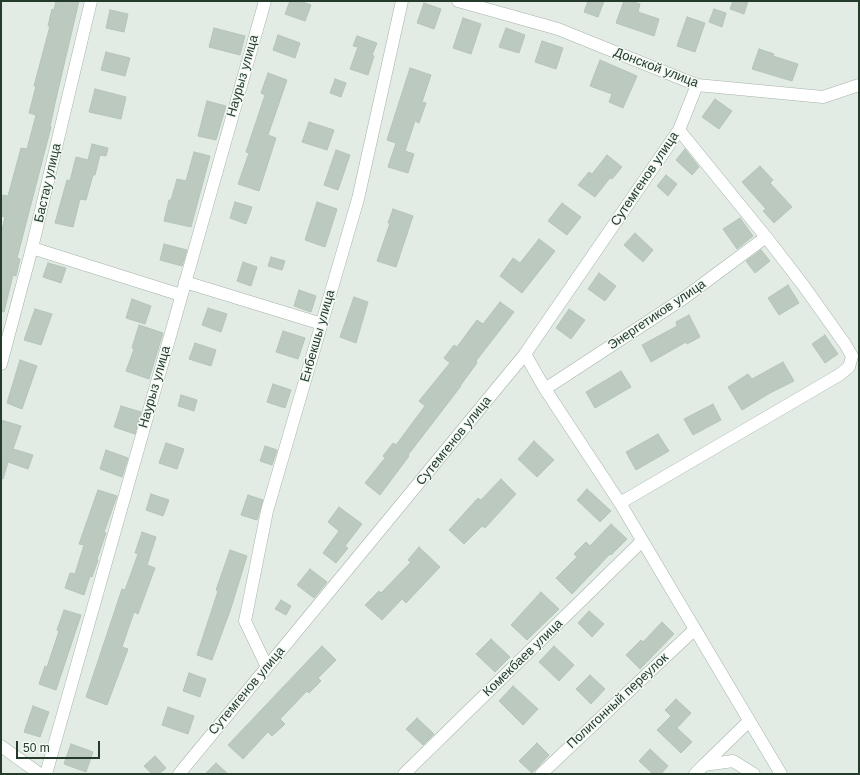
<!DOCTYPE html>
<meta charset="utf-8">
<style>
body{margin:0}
#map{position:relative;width:860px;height:775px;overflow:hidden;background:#e2ebe4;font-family:Arial,sans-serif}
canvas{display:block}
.frame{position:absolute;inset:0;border:2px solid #243b2c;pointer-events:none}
.scale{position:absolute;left:16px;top:741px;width:84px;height:18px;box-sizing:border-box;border:2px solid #243b2c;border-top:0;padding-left:5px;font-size:12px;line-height:14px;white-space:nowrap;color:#243b2c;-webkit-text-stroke:3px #f2f8f3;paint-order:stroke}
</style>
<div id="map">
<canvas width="860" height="775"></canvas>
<div class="frame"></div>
<div class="scale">50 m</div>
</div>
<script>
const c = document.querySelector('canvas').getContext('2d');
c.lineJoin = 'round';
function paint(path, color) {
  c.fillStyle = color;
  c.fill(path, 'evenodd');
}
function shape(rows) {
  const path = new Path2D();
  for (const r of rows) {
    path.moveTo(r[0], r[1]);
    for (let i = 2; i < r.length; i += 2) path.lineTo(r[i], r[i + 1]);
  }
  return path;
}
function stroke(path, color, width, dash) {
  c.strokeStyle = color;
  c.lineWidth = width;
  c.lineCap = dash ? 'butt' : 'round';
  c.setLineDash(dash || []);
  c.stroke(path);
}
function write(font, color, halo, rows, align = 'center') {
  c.font = font + ' Arial,sans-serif';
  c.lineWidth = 3;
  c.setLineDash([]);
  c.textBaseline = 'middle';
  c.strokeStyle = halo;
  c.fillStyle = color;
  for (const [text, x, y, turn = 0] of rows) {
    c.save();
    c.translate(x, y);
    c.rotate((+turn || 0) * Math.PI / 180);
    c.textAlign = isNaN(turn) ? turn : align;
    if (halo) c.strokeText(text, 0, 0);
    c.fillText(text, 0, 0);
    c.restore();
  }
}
const building = shape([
 [56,1,79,1,55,103,50,127,51,127,17,258,20,259,16,276,13,275,4,312,1,311,1,234,5,217,1,216,1,204,3,195,8,196,21,148,27,149,36,115,29,113,36,86,34,86,50,26,48,26,52,9,54,10,56,1],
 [290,1,300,1,311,5,305,21,285,14,290,1],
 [588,1,604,1,598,17,584,12,588,1],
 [624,1,631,1,640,4,638,12,659,19,654,36,616,23,624,1],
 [733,1,748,1,744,14,730,9,733,1],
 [424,3,441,9,434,29,417,23,424,3],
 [714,9,726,13,722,27,709,22,714,9],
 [110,10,128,14,124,32,106,28,110,10],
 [687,17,705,23,695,52,677,46,687,17],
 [463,18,481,24,471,54,453,48,463,18],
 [214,28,245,36,240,55,209,47,214,28],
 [506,28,525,35,519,53,499,47,506,28],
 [278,35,300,43,295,58,273,50,278,35],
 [357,36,377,43,372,55,374,56,368,75,350,69,358,47,353,46,357,36],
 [542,41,563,48,556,69,535,62,542,41],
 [759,49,774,54,773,56,798,64,792,81,752,69,759,49],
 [106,52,130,58,125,76,101,70,106,52],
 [600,60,637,76,623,108,609,102,612,94,590,86,600,60],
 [410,68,431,75,422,102,426,103,419,123,415,121,405,151,414,154,408,173,388,167,396,143,387,140,410,68],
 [268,73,287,80,268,135,276,138,259,191,238,184,249,153,246,152,265,95,261,93,268,73],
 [335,79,346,83,341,97,330,93,335,79],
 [95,89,126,97,121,119,89,112,95,89],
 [715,99,732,111,719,129,702,117,715,99],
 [207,101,226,106,216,140,198,136,207,101],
 [309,122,334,130,327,150,302,142,309,122],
 [92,144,108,148,106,156,100,155,95,175,93,175,86,200,80,199,73,227,55,223,67,180,70,181,76,157,88,160,92,144],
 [685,149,699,167,692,175,676,160,685,149],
 [336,150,350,155,338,190,324,185,336,150],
 [194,152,210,156,191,227,164,221,169,200,171,200,177,179,186,181,194,152],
 [607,155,622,167,612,179,610,178,595,197,578,185,589,172,592,174,607,155],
 [760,166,773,180,770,183,792,207,774,223,763,211,766,209,742,182,760,166],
 [666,175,677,184,668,196,657,186,666,175],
 [235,202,252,207,246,224,230,218,235,202],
 [317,202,337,209,325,247,305,240,317,202],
 [562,203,581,217,567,235,548,221,562,203],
 [393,209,413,216,396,267,377,261,390,223,388,223,393,209],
 [740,218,753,236,737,249,723,229,740,218],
 [635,233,653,250,643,262,624,245,635,233],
 [539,239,555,251,522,293,500,276,513,258,520,263,539,239],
 [164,244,187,250,182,266,160,260,164,244],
 [761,250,770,261,755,273,746,261,761,250],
 [271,257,285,261,282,270,268,266,271,257],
 [243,262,257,267,251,286,237,281,243,262],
 [48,263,66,268,61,283,43,277,48,263],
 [599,273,616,286,605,301,588,289,599,273],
 [788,285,799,303,779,315,768,298,788,285],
 [299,290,316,296,311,312,294,306,299,290],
 [354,297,368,302,356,343,340,337,354,297],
 [132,299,151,306,145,324,126,318,132,299],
 [500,302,514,312,476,361,477,363,460,386,461,386,408,455,409,456,380,495,365,483,385,458,383,456,393,443,396,445,425,406,419,401,450,363,444,358,454,345,457,347,477,320,483,324,500,302],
 [208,308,227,314,221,332,202,325,208,308],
 [35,309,52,314,41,345,24,340,35,309],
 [569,309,585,320,571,339,556,328,569,309],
 [689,315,700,337,687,344,686,342,651,362,642,345,677,326,676,322,689,315],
 [139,325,163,333,149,379,126,371,134,349,132,348,139,325],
 [283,331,305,338,298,359,276,352,283,331],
 [825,335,838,354,825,363,812,344,825,335],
 [195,343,216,350,211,366,189,359,195,343],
 [20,360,37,366,22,409,7,403,20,360],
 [783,362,794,381,770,393,742,410,728,387,748,374,752,379,783,362],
 [621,371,631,387,595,408,586,392,621,371],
 [273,384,291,390,285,408,267,402,273,384],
 [181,395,197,400,194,411,178,406,181,395],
 [713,404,721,420,693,435,684,419,713,404],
 [121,406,141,412,135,434,114,427,121,406],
 [1,420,21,426,13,449,33,455,28,469,8,462,3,479,1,478,1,420],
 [658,434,669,451,636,470,626,452,658,434],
 [534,441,554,460,537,477,518,459,534,441],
 [166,443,184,449,177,469,159,463,166,443],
 [265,446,277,450,272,465,260,461,265,446],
 [106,450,128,458,122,477,100,469,106,450],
 [501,479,516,494,485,528,482,526,464,544,449,530,478,498,481,500,501,479],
 [587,489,611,511,600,522,577,500,587,489],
 [98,490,117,496,104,532,106,533,97,559,98,560,92,577,90,576,84,595,65,588,70,573,75,574,84,545,79,544,98,490],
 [151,494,169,500,163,516,146,510,151,494],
 [248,495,263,500,257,520,241,515,248,495],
 [339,507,362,524,345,546,348,548,336,563,323,553,339,531,328,522,339,507],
 [611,524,627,539,611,555,610,554,572,594,556,578,577,557,574,554,586,542,590,546,611,524],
 [142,532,156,537,147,565,155,568,138,614,134,612,122,647,128,649,107,705,86,697,122,589,125,590,138,554,135,553,142,532],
 [419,547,440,567,406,603,402,599,382,620,365,605,379,591,381,593,411,562,408,560,419,547],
 [230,550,247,556,231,608,212,660,197,655,218,591,216,590,230,550],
 [310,569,327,582,314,598,297,585,310,569],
 [541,592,559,609,527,640,511,625,541,592],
 [281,600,291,606,286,615,275,609,281,600],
 [64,610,81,615,56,690,39,684,45,666,47,667,59,631,57,630,64,610],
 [589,611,604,624,592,637,578,623,589,611],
 [662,622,674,634,640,669,626,655,641,640,643,642,662,622],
 [491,639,510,657,495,672,476,654,491,639],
 [322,646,336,660,318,678,321,681,309,693,307,691,280,719,285,724,272,736,268,732,243,759,228,745,322,646],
 [554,646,574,665,559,681,539,662,554,646],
 [189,673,206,679,200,697,183,691,189,673],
 [590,675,605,689,591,704,576,689,590,675],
 [513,686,538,709,523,725,499,701,513,686],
 [676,699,691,713,677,728,692,742,681,753,657,730,671,716,665,710,676,699],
 [33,706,49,712,40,737,24,732,33,706],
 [168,707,194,716,188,734,162,725,168,707],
 [417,718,434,734,423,745,406,729,417,718],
 [537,743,549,755,532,773,519,761,537,743],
 [71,744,93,752,86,772,64,764,71,744],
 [650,749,668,766,661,774,653,774,639,761,650,749],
 [155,756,166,768,159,774,152,774,144,766,155,756],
 [216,763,228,774,205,774,216,763]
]);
const street = shape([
 [458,1,558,29,697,85,823,97,859,85],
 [32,248,181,295],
 [185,282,322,324],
 [525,354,545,389,620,503,781,774],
 [1,364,32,248,91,1],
 [545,389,684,298,766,237],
 [620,503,839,375,849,367,852,356,845,344,803,285,766,237,679,130],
 [267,667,245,621,267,511,358,199,402,1],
 [704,765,749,721],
 [46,774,265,1],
 [179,774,525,354,679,130,697,85],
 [404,774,642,541],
 [541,774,695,629]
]);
const secondary = shape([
 [1,746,40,774],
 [695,774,704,765,733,761,754,774]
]);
const streetNames = [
 ["Донской улица",656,68,21],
 ["Наурыз улица",243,76,-74],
 ["Сутемгенов улица",645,179,-56],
 ["Бастау улица",48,183,-77],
 ["Энергетиков улица",657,315,-34],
 ["Енбекшы улица",318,336,-74],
 ["Наурыз улица",155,387,-74],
 ["Сутемгенов улица",454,441,-51],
 ["Комекбаев улица",523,658,-44],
 ["Сутемгенов улица",247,691,-50],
 ["Полигонный переулок",618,701,-43]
];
paint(building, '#bbc9bf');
stroke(building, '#b5c4b9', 1);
stroke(street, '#a5b3a9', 13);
stroke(secondary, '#a4b9ab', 13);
stroke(street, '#fff', 12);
stroke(secondary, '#fff', 12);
write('13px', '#243b2c', '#f2f8f3', streetNames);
</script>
